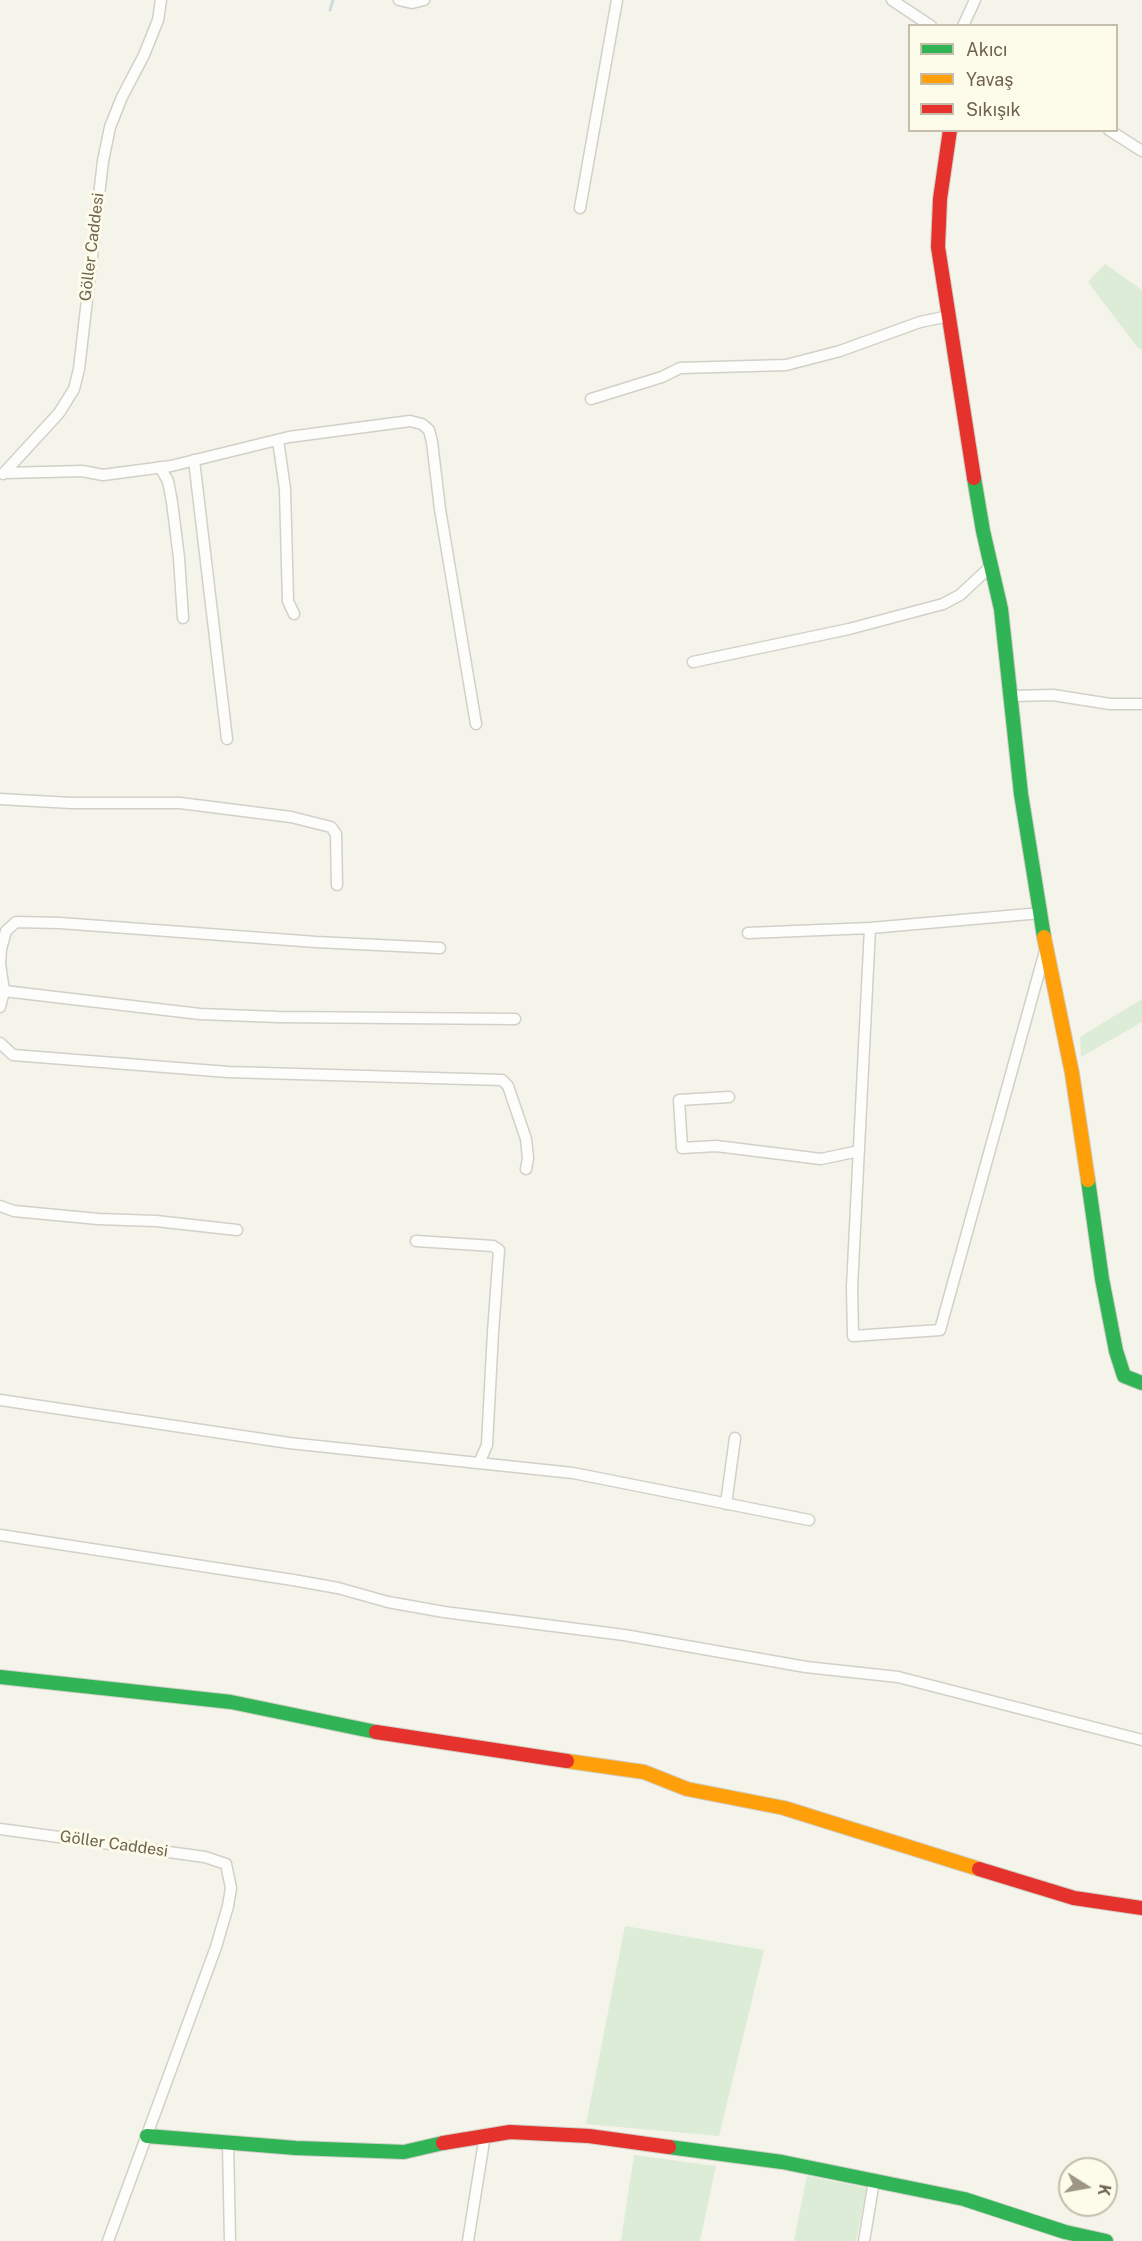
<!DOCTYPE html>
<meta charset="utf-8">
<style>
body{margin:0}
#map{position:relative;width:1142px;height:2241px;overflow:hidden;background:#f4f4ea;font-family:"Public Sans",sans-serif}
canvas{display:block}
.legend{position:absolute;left:908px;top:24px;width:210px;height:108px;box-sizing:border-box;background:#fdfbea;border:2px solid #c4beab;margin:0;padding:8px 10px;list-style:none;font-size:18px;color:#6f634d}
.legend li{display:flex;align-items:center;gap:12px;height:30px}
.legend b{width:30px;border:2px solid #c4beab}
.north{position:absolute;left:1058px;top:2157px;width:60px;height:60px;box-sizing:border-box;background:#fdfbea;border:2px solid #c4beab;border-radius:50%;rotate:101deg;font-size:16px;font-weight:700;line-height:24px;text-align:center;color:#6f634d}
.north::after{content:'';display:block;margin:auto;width:21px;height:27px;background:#9e9684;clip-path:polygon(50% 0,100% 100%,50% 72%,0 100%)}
</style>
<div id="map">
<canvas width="1142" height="2241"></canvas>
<ul class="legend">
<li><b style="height:8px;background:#30b455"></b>Akıcı</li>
<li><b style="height:8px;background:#ff9f0a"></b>Yavaş</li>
<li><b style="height:8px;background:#e5322d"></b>Sıkışık</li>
</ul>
<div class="north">K</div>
</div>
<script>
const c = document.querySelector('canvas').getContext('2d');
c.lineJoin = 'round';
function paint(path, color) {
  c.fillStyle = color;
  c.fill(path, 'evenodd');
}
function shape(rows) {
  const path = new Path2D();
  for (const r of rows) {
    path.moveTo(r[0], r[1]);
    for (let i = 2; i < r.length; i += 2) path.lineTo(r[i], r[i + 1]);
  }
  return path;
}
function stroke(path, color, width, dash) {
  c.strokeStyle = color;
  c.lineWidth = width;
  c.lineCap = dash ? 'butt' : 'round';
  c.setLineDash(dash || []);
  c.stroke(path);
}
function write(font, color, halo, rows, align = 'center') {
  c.font = font + ' "Public Sans",sans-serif';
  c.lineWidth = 6;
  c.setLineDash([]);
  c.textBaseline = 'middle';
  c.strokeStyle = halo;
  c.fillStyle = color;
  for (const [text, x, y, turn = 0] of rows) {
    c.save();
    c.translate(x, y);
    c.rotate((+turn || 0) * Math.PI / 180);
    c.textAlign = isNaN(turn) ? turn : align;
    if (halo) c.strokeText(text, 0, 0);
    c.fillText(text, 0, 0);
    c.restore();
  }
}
const green = shape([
 [1105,264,1142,290,1142,349,1138,348,1088,282],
 [1142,999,1142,1022,1081,1057,1080,1037],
 [625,1926,764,1950,719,2136,586,2124],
 [634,2155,716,2166,700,2241,621,2241],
 [807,2176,867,2188,856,2241,794,2241]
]);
const stream = shape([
 [330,10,333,0]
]);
const street = shape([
 [399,0,412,3,424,0],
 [892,0,931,26],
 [963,26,975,0],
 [1109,130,1142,151],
 [580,208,617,0],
 [591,399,662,377,680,368,786,365,840,351,920,322,949,316],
 [278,440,285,489,288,601,294,614],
 [194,460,227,739],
 [160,467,168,481,172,502,179,558,183,618],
 [6,473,82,471,103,475,171,466,289,437,410,421,422,424,429,430,432,442,440,509,476,724],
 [3,474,59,413,74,389,79,369,103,161,110,127,122,97,144,55,158,20,161,0],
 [693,662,849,629,943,604,960,595,991,566],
 [1012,696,1053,695,1110,704,1142,704],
 [0,799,71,803,180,803,291,817,331,827,336,834,337,885],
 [870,928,852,1287,853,1336,940,1330,1045,951],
 [748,933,870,928,1041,913],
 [4,991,0,964,1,949,6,931,16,922,60,923,316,942,440,948],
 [0,1007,4,991,200,1014,278,1017,515,1019],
 [0,1043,13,1055,228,1072,502,1080,508,1086,526,1139,528,1158,526,1169],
 [729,1097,679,1100,682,1148,716,1146,821,1159,859,1151],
 [0,1206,14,1211,98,1219,156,1221,237,1230],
 [416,1241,493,1246,499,1250,493,1332,487,1445,479,1463],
 [0,1400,289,1443,573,1473,809,1520],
 [726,1504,735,1438],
 [0,1535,293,1580,338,1588,388,1602,444,1612,624,1635,806,1667,898,1677,1142,1740],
 [0,1829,205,1857,226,1864,231,1888,228,1906,216,1947,108,2241],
 [228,2143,230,2241],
 [468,2241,485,2135],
 [864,2241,874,2181]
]);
const fast = shape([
 [974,478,983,531,1001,609,1021,794,1044,937],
 [1088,1180,1102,1279,1116,1351,1124,1376,1142,1383],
 [0,1677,231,1702,376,1732],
 [147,2136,296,2148,404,2152,443,2143],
 [669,2147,782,2162,964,2199,1065,2232,1106,2241]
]);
const slow = shape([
 [1044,937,1072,1073,1088,1180],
 [567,1761,644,1772,687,1789,784,1808,979,1869]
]);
const jam = shape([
 [950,130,940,199,938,247,974,478],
 [376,1732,567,1761],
 [979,1869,1074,1898,1142,1908],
 [443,2143,510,2132,589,2136,669,2147]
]);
const streetNames = [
 ["Göller Caddesi",92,247,-83],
 ["Göller Caddesi",114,1844,8]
];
paint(green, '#dcecd6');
stroke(stream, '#cddce4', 3);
stroke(street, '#d2d0c7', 13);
stroke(fast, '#d1cfc6', 16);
stroke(slow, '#d1cfc6', 16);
stroke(jam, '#d1cfc6', 16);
stroke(street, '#fdfdfc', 10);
stroke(fast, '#30b455', 14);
stroke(slow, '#ff9f0a', 14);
stroke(jam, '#e5322d', 14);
write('16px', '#6f634d', '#fdfbea', streetNames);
</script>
